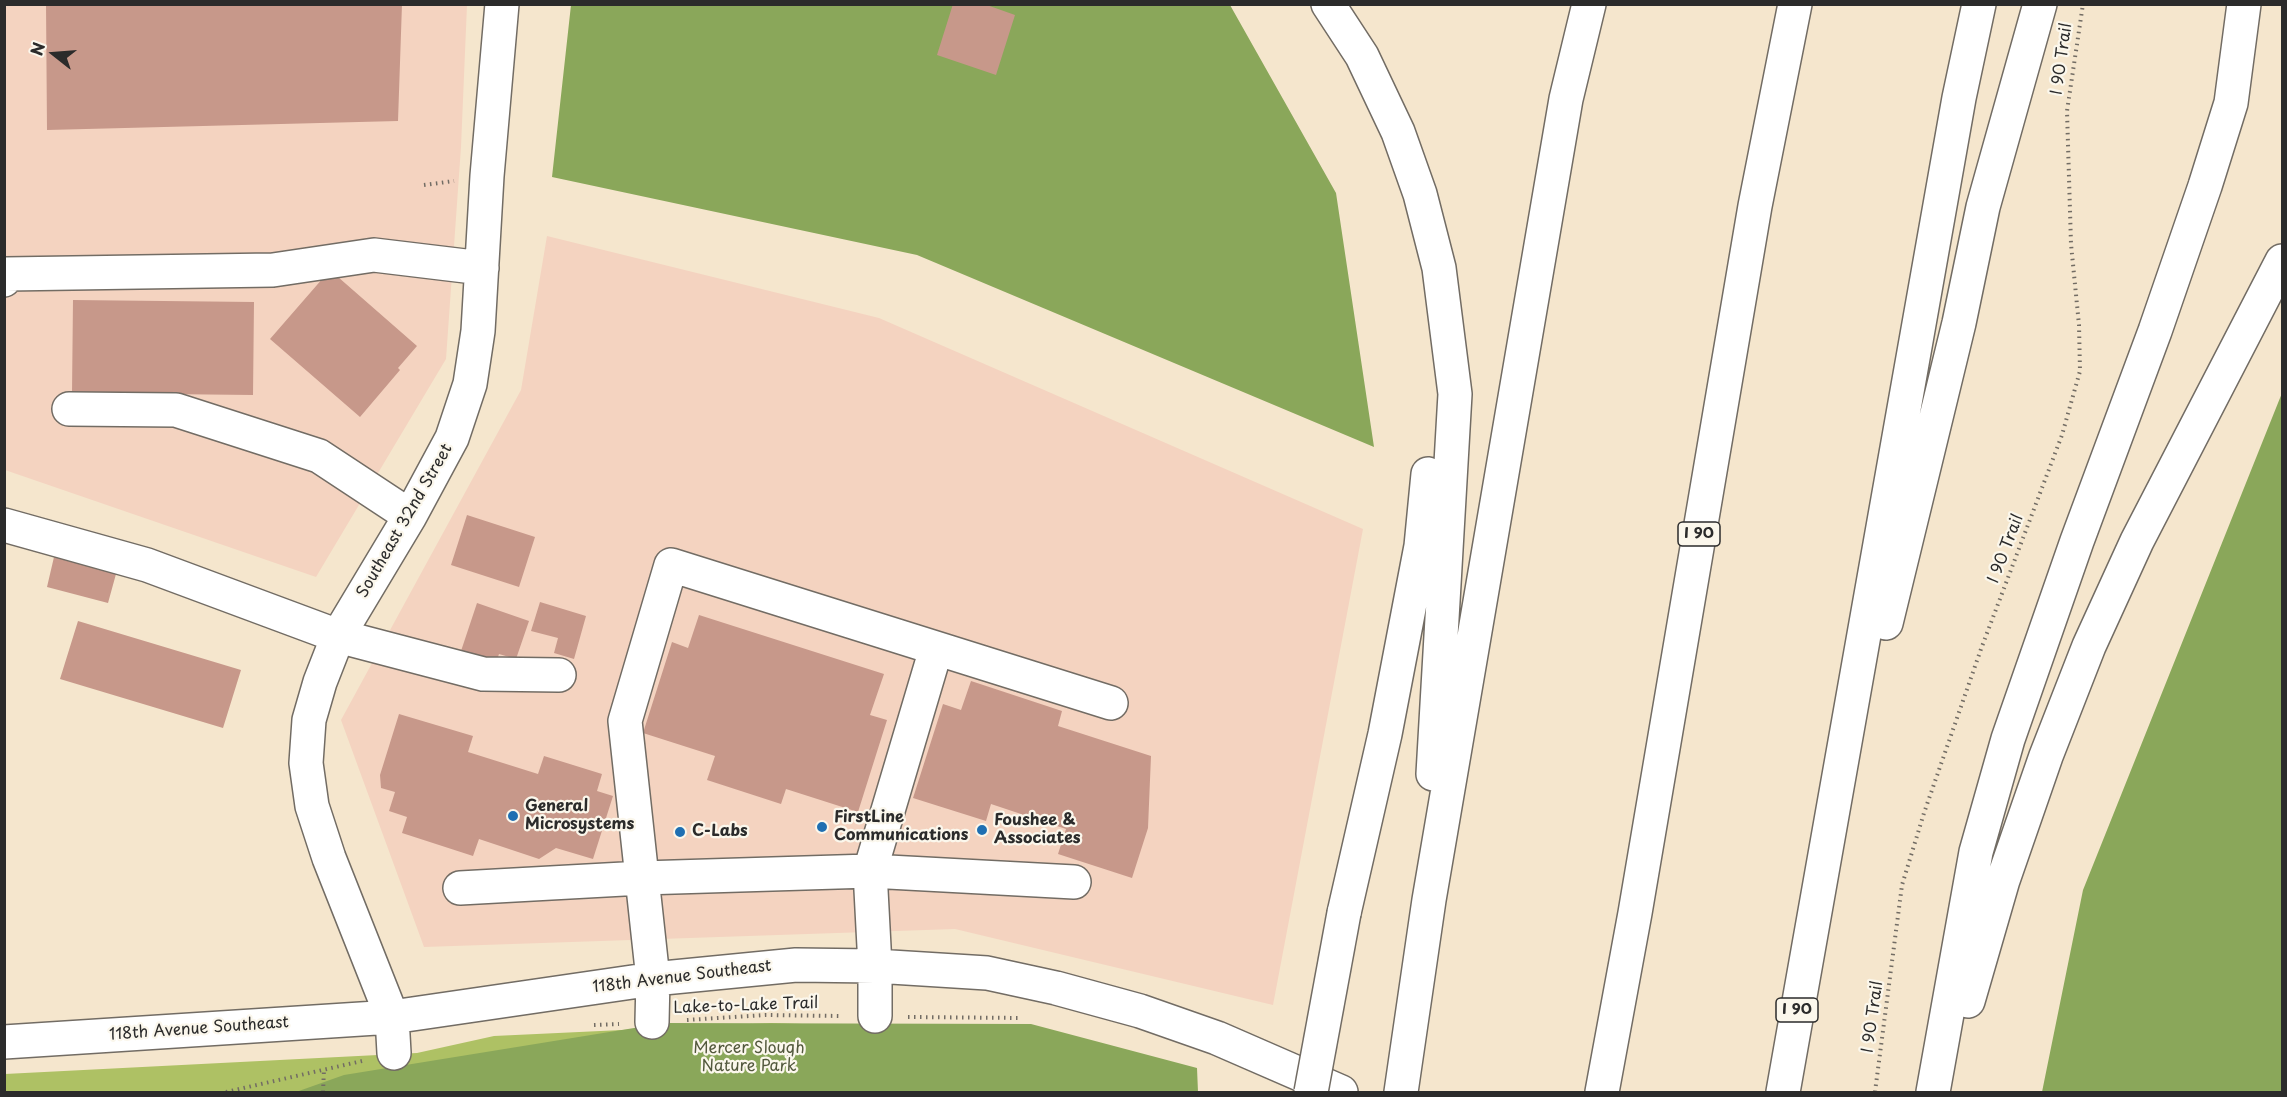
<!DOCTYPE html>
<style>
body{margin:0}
#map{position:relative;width:2287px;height:1097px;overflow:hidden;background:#f5e6cd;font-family:"Playpen Sans",sans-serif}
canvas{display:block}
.frame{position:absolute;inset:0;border:6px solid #2b2b2b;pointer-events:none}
.north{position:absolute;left:24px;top:24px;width:60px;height:60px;-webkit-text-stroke:4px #fbf7ec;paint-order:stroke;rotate:287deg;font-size:16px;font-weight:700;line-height:24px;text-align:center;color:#2b2b2b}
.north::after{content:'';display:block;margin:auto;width:21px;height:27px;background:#2b2b2b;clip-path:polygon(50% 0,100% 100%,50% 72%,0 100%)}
</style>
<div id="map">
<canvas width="2287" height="1097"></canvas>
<div class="frame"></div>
<div class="north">N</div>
</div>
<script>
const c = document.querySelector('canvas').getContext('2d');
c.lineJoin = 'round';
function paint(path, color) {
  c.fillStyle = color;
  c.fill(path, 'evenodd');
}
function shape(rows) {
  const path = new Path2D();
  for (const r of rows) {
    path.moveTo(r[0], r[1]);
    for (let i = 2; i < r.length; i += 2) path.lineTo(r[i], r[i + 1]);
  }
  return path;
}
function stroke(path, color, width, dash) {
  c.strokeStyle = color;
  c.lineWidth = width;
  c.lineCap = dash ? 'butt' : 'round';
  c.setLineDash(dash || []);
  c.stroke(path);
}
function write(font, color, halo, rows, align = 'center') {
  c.font = font + ' "Playpen Sans",sans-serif';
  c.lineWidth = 4.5;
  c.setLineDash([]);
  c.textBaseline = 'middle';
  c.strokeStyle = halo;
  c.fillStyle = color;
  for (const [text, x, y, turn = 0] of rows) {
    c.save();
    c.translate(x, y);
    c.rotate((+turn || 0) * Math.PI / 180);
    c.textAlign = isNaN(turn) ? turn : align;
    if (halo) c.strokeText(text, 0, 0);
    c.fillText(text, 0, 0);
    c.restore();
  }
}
const built = shape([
 [5,5,467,5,461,147,446,359,316,577,5,470],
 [547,236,879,318,1363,529,1273,1005,955,929,424,947,341,720,521,390]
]);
const green = shape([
 [771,1023,994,1030,1146,1092,5,1092,5,1074,417,1053,494,1036]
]);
const forest = shape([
 [571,5,1230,5,1336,193,1374,447,917,255,552,177],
 [2282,393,2282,1092,2042,1092,2083,890],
 [665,1023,1031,1024,1197,1068,1198,1092,296,1092,344,1075]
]);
const building = shape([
 [46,4,402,4,398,121,47,130],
 [953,4,984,4,1015,15,996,75,937,55],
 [330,270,417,346,398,368,400,370,360,417,270,339],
 [73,300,254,302,253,395,72,393],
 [467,515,535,537,519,587,451,565],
 [54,557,116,574,108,603,47,587],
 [540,602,586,616,574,659,554,653,558,638,531,631],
 [477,603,529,621,516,659,499,654,495,666,460,654],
 [699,615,884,674,870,715,887,720,858,812,786,789,781,804,707,780,715,756,643,733,672,642,688,648],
 [78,621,241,670,223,728,60,679],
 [971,681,1062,711,1058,726,1151,756,1148,828,1132,878,1058,854,1066,829,991,804,986,821,913,798,943,704,961,710],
 [399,714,473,736,468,752,538,774,544,756,602,774,597,791,613,796,593,859,556,848,539,859,479,839,473,856,402,833,407,817,389,811,395,792,381,788,380,775]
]);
const path = shape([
 [424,185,454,181],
 [908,1017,1021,1018],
 [687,1020,765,1015,841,1016],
 [594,1025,619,1024],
 [226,1092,362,1061],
 [323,1092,324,1069],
 [1875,1092,1902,885,1924,813,1981,649,2062,435,2080,371,2079,325,2071,244,2067,111,2083,4]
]);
const minor = shape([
 [4,280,6,274,273,270,374,255,482,268],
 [69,409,176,410,319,456,410,516],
 [4,525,147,565,338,636,483,674,559,675],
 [460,888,642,878,870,871,1074,882],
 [875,1016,875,966,870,871,936,649],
 [652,1022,653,979,625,721,671,565,1111,703],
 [4,1042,392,1017,653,979,796,965,875,966,987,973,1056,988,1140,1011,1217,1038,1341,1092],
 [394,1053,392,1017,329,858,312,806,306,763,309,720,320,682,338,636,410,516,452,438,470,384,478,331,487,176,502,4]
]);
const highway = shape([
 [1328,4,1362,56,1398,132,1420,194,1439,268,1455,394,1433,774],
 [1886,623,1959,323,1983,207,2040,4],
 [1344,913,1385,734,1421,546,1428,474],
 [1968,1001,2003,880,2046,756,2089,646,2137,541,2282,261],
 [1401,1092,1429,900,1566,99,1589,4],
 [1602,1092,1635,913,1755,206,1795,4],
 [1783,1092,1959,98,1979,4],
 [1933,1092,1976,852,2008,739,2077,541,2155,331,2205,186,2231,103,2244,4]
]);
const highwayBridge = shape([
 [1311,1092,1344,913]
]);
const markers = [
 [513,816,6,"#1f6fb2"],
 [822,827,6,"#1f6fb2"],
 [982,830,6,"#1f6fb2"],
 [680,832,6,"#1f6fb2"]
];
const shields = [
 [1699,534,42],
 [1797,1010,42]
];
const shieldNames = [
 ["I 90",1699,534],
 ["I 90",1797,1010]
];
const streetNames = [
 ["I 90 Trail",2062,59,-82],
 ["Southeast 32nd Street",405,521,-60],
 ["I 90 Trail",2006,549,-69],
 ["118th Avenue Southeast",682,977,-7],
 ["Lake-to-Lake Trail",746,1006,-2],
 ["I 90 Trail",1873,1017,-82],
 ["118th Avenue Southeast",199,1029,-4]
];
const poiNames = [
 ["General",525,807],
 ["Microsystems",525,825],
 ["FirstLine",834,818],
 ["Communications",834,836],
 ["Foushee &",994,821],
 ["Associates",994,839],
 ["C-Labs",692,832]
];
const parkNames = [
 ["Mercer Slough",749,1049],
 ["Nature Park",749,1067]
];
paint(built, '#f4d3c0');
paint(green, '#aec164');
paint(forest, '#8aa75a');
paint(building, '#c7988a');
stroke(minor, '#726c64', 36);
stroke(highway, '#726c64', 36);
stroke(path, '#726c64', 4, [1.5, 4.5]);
stroke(minor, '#fff', 33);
stroke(highway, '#fff', 33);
stroke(highwayBridge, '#726c64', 36, []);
stroke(highwayBridge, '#fff', 33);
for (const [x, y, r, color] of markers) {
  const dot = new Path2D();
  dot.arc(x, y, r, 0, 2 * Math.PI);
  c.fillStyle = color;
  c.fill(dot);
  stroke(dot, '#fbf7ec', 2);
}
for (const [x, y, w] of shields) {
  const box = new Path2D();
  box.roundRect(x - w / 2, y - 12, w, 24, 4.5);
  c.fillStyle = '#fbf7ec';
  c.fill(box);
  stroke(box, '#2b2b2b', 1.5);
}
write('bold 15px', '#2b2b2b', null, shieldNames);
write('16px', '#2b2b2b', '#fbf7ec', streetNames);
write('bold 16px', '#2b2b2b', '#fbf7ec', poiNames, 'left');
write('16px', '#52583c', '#fbf7ec', parkNames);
</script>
